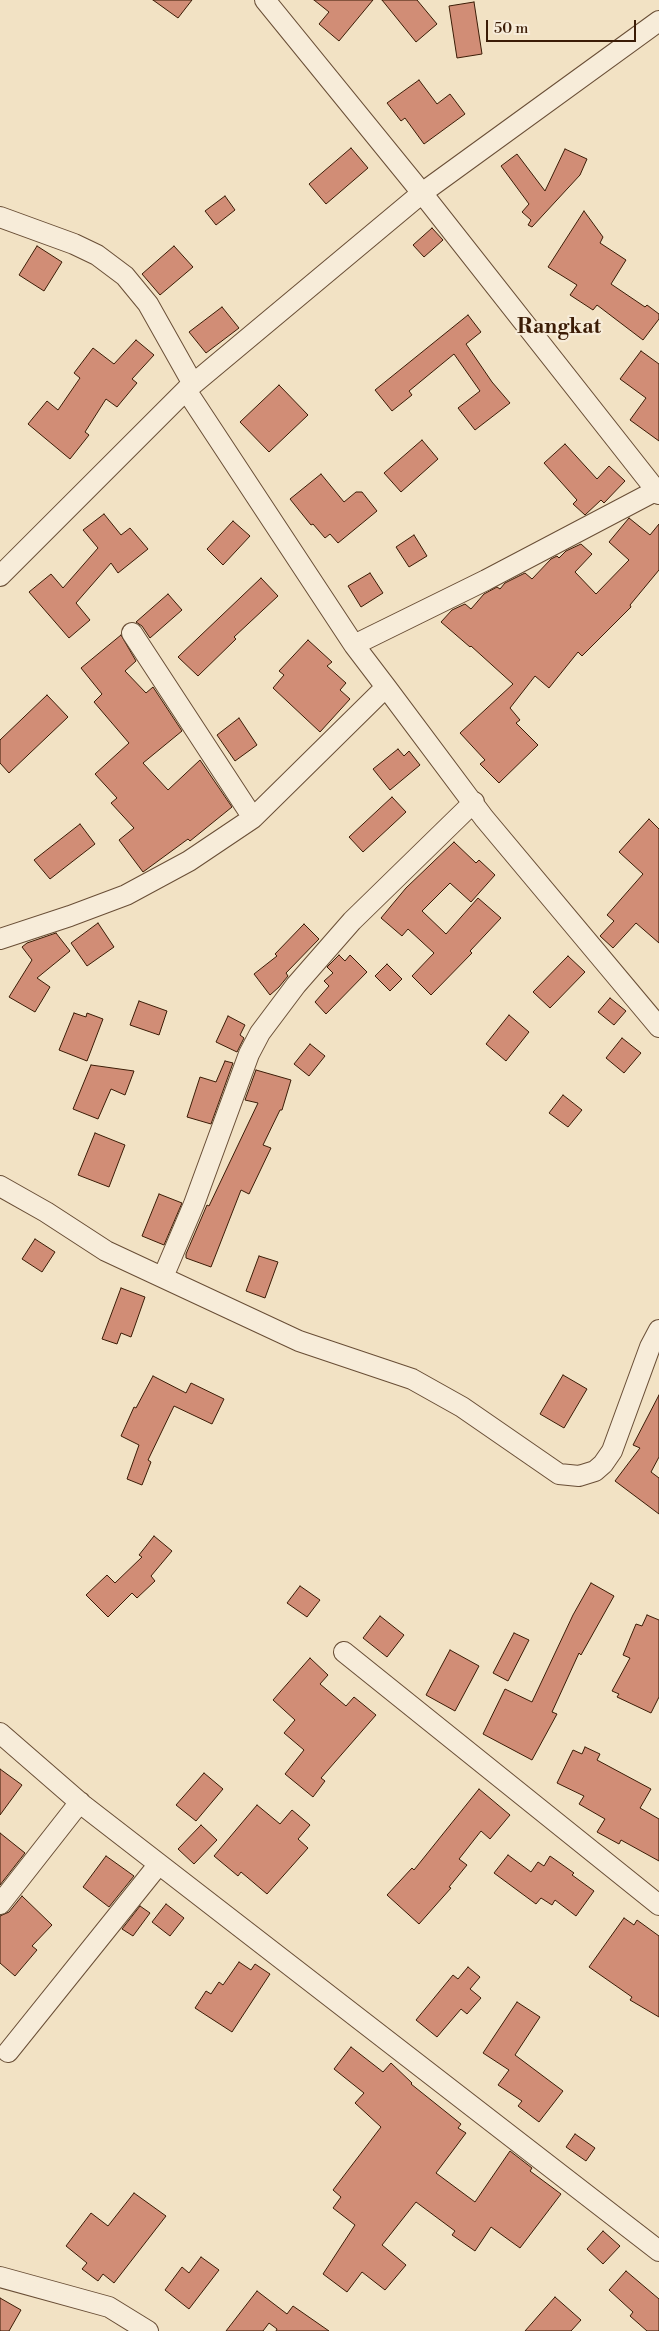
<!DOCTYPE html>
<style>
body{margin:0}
#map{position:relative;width:659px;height:2331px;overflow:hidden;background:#f2e2c4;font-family:"Libre Bodoni",serif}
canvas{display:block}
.scale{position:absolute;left:486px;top:20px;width:150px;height:22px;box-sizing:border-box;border:2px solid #3b1c06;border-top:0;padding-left:6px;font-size:15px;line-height:18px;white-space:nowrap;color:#3b1c06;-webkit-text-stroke:4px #f7ecd9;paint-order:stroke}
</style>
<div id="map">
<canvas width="659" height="2331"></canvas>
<div class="scale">50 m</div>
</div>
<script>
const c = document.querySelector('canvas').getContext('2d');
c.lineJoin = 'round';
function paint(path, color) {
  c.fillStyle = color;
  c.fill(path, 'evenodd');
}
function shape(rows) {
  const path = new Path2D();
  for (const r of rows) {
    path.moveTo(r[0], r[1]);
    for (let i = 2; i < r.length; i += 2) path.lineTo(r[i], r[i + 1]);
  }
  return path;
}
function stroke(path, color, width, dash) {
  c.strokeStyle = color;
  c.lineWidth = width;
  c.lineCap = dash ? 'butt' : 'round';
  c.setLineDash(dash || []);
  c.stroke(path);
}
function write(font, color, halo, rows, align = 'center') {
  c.font = font + ' "Libre Bodoni",serif';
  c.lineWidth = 4.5;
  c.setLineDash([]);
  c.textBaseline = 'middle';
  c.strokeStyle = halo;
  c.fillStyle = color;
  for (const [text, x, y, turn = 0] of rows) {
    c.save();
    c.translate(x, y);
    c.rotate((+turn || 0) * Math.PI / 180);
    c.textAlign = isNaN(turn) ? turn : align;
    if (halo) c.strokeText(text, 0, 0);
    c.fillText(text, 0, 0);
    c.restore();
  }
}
const building = shape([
 [153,0,192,0,178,18,153,0],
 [314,0,373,0,339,41,319,24,329,12,314,0],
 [382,0,417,0,437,24,416,42,382,0],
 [474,2,482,54,457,58,449,6,474,2],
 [419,80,437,104,450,94,465,114,424,144,405,118,401,121,387,103,419,80],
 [351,148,368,168,326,204,309,184,351,148],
 [565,149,587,159,580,175,532,227,528,225,531,220,522,212,529,204,501,166,517,154,545,191,565,149],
 [225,196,235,210,216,225,205,211,225,196],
 [584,211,603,237,600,243,626,260,611,284,645,307,647,305,659,314,659,319,643,340,597,305,593,310,570,295,577,285,548,267,584,211],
 [432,228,443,240,424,257,413,245,432,228],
 [37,246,62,262,44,291,19,275,37,246],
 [174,246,193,267,160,295,142,274,174,246],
 [222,307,239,328,206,353,189,332,222,307],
 [468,315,481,332,466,344,492,382,510,403,475,430,458,408,480,391,454,354,409,391,412,395,392,411,375,390,468,315],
 [136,340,154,355,132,379,137,383,117,407,106,399,85,432,89,435,70,459,28,424,47,401,58,410,80,378,74,373,93,348,114,364,136,340],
 [641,351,659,364,659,441,630,420,646,398,620,379,641,351],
 [279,385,308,415,269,452,240,422,279,385],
 [422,440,438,459,401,492,384,473,422,440],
 [565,444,597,479,609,466,625,481,604,503,601,500,585,515,573,504,577,500,544,463,565,444],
 [321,474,344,502,356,492,362,492,377,511,338,543,330,534,325,538,313,524,311,525,290,499,321,474],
 [104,514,121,535,130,528,148,549,118,573,111,563,76,603,90,620,69,638,29,592,51,574,63,588,98,548,83,530,104,514],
 [629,518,650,535,659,524,659,570,630,605,631,607,582,656,578,652,549,688,535,676,510,708,520,720,516,723,538,745,499,783,480,764,485,760,460,733,513,684,471,646,470,647,441,622,452,610,465,604,471,609,484,594,497,587,500,589,505,583,525,573,532,579,551,559,557,556,559,558,566,551,581,544,592,554,575,572,596,594,629,560,609,542,629,518],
 [233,521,250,536,223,565,207,549,233,521],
 [414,535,427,556,409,567,396,547,414,535],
 [370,573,383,593,361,607,348,586,370,573],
 [261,578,278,596,234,637,236,639,198,676,178,657,261,578],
 [168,594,182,610,150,638,142,626,136,622,168,594],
 [121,635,136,661,125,671,146,693,153,687,182,731,143,763,168,790,200,760,232,807,190,841,188,839,143,872,119,840,134,828,111,803,117,798,95,774,129,743,94,702,102,694,81,668,121,635],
 [308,640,332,662,327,666,346,683,340,690,350,699,320,732,273,688,284,675,279,671,308,640],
 [47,695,68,717,9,773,0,763,0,740,47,695],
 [239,718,257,745,235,761,217,735,239,718],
 [398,749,404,756,409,751,420,765,390,790,373,769,398,749],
 [392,797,406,812,363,852,349,837,392,797],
 [649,819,659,829,659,943,636,923,613,948,600,936,614,921,607,915,643,874,619,852,649,819],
 [80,824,95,844,50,879,34,860,80,824],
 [454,842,476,863,479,860,495,875,471,902,450,883,422,911,446,934,478,898,501,918,470,951,472,953,431,995,412,976,434,953,408,929,402,936,381,918,406,888,454,842],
 [98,923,114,947,87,966,71,943,98,923],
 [304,924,319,939,286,973,288,976,279,987,270,995,254,974,277,956,275,954,304,924],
 [56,933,70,951,37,978,50,987,35,1012,9,997,32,960,22,947,27,943,56,933],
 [339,955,345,961,350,955,367,972,326,1014,315,1002,329,986,324,981,333,973,327,967,339,955],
 [568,956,585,972,550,1008,533,992,568,956],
 [387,964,402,979,390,991,375,976,387,964],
 [610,998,626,1011,614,1025,598,1012,610,998],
 [139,1001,167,1011,159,1035,130,1025,139,1001],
 [74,1013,86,1017,87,1013,103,1019,87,1061,59,1050,74,1013],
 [509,1015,529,1032,506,1061,486,1044,509,1015],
 [228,1016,245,1025,240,1035,244,1038,237,1052,216,1042,228,1016],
 [622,1038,641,1053,624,1073,606,1058,622,1038],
 [310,1044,325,1056,309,1076,294,1064,310,1044],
 [225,1061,233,1063,211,1124,187,1117,200,1077,216,1082,225,1061],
 [91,1065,134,1071,125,1095,111,1089,98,1119,73,1109,91,1065],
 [256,1070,291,1080,282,1110,280,1110,263,1145,271,1148,249,1194,241,1190,211,1267,186,1258,186,1254,207,1205,209,1206,258,1103,245,1100,256,1070],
 [563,1095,582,1110,568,1127,549,1113,563,1095],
 [95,1133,125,1145,109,1187,78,1175,95,1133],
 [159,1194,182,1203,164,1245,142,1236,159,1194],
 [35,1239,55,1252,42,1272,22,1259,35,1239],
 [259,1256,278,1262,265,1298,246,1291,259,1256],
 [121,1288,145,1297,131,1337,121,1333,117,1344,102,1339,121,1288],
 [563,1375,587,1389,564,1428,540,1414,563,1375],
 [153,1376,186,1393,191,1383,224,1399,212,1424,174,1406,148,1460,151,1462,142,1485,127,1479,139,1445,121,1436,134,1407,136,1408,153,1376],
 [659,1395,659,1457,651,1472,659,1478,659,1514,615,1481,640,1448,633,1445,659,1395],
 [154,1536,172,1551,151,1576,155,1581,137,1598,132,1593,108,1617,86,1595,107,1575,115,1583,142,1557,139,1555,154,1536],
 [591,1583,614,1596,581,1655,579,1653,552,1712,557,1714,532,1760,483,1734,505,1689,532,1702,573,1615,591,1583],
 [300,1586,320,1600,307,1617,287,1603,300,1586],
 [647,1615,659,1620,659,1697,651,1713,617,1697,619,1694,612,1691,630,1658,623,1655,636,1624,642,1626,647,1615],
 [380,1616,404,1635,387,1657,363,1638,380,1616],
 [514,1633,529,1640,508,1681,493,1673,514,1633],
 [450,1650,479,1666,455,1711,426,1695,450,1650],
 [310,1658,328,1675,320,1684,346,1706,354,1697,376,1715,321,1778,325,1781,313,1797,285,1774,304,1750,284,1733,295,1720,273,1700,310,1658],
 [585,1747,600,1754,597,1760,651,1789,640,1808,659,1819,659,1861,621,1840,619,1844,597,1832,605,1819,579,1804,584,1796,557,1783,573,1750,582,1754,585,1747],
 [0,1769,22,1785,0,1815,0,1769],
 [204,1773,223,1789,196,1821,176,1805,204,1773],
 [479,1789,510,1815,490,1839,481,1831,459,1859,467,1865,449,1887,451,1888,419,1924,387,1895,412,1868,414,1870,479,1789],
 [257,1805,280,1824,292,1810,310,1825,298,1839,308,1848,267,1894,241,1872,238,1876,214,1856,257,1805],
 [201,1825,217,1840,194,1864,178,1849,201,1825],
 [0,1833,25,1853,0,1885,0,1833],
 [508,1855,531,1872,538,1862,544,1866,550,1856,574,1873,572,1875,594,1891,576,1916,555,1900,552,1905,541,1898,536,1904,494,1873,508,1855],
 [106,1856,134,1876,109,1907,83,1887,106,1856],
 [22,1896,52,1925,32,1946,37,1950,15,1976,0,1963,0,1916,9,1912,22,1896],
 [166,1904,184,1918,170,1936,152,1922,166,1904],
 [140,1906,150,1913,133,1936,122,1929,140,1906],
 [624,1918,634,1925,637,1920,659,1936,659,2017,630,2000,632,1997,589,1967,624,1918],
 [239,1962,251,1970,255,1964,270,1974,232,2032,195,2008,206,1991,211,1994,219,1982,223,1985,239,1962],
 [468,1967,480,1977,470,1989,481,1998,467,2014,461,2009,437,2037,416,2020,453,1975,458,1979,468,1967],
 [517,2002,540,2017,515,2055,563,2091,539,2122,518,2106,522,2101,498,2085,509,2070,483,2053,517,2002],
 [351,2047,383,2072,391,2063,412,2083,411,2084,461,2124,458,2128,466,2133,436,2173,475,2202,510,2151,532,2168,530,2171,561,2194,520,2248,491,2227,475,2251,452,2235,455,2231,416,2202,382,2245,406,2265,385,2290,362,2272,347,2292,323,2274,355,2225,333,2208,341,2197,333,2190,381,2127,355,2103,364,2093,334,2069,351,2047],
 [575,2134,595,2148,586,2161,566,2147,575,2134],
 [134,2193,166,2216,114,2283,103,2274,98,2281,82,2269,87,2263,66,2246,91,2213,108,2226,134,2193],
 [603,2231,620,2246,603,2264,587,2249,603,2231],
 [201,2257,219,2270,189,2309,165,2290,182,2267,189,2273,201,2257],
 [626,2271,659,2299,659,2331,647,2331,630,2316,633,2312,609,2290,626,2271],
 [257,2291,287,2314,293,2306,329,2331,276,2331,277,2329,269,2323,263,2331,226,2331,257,2291],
 [555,2297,581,2320,571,2331,525,2331,555,2297],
 [0,2298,21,2310,9,2331,0,2331,0,2298]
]);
const minor = shape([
 [265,0,422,193,659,494],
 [0,217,74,244,97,255,125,276,148,304,193,384],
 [186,390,354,645,386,687,484,818,659,1027],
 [0,576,186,390,422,193,659,21],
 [132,633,253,818],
 [354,645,486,580,659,489],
 [0,939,70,916,126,895,189,861,253,818,386,687],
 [0,1186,46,1212,106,1251,299,1341,412,1379,462,1407,559,1474,579,1476,595,1471,603,1464,612,1451,650,1347,659,1330],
 [163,1277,194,1204,249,1054,260,1033,296,985,352,921,474,802],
 [344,1652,659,1905],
 [0,1733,84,1806,659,2251],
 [0,1904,80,1802],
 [8,2052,159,1864],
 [0,2277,109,2307,148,2331]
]);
const quarterNames = [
 ["Rangkat",559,328]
];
paint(building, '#d18d76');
stroke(building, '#3b1c06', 1);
stroke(minor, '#694e36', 22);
stroke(minor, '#f7ecd9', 20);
write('bold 21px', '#3b1c06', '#f7ecd9', quarterNames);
</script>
